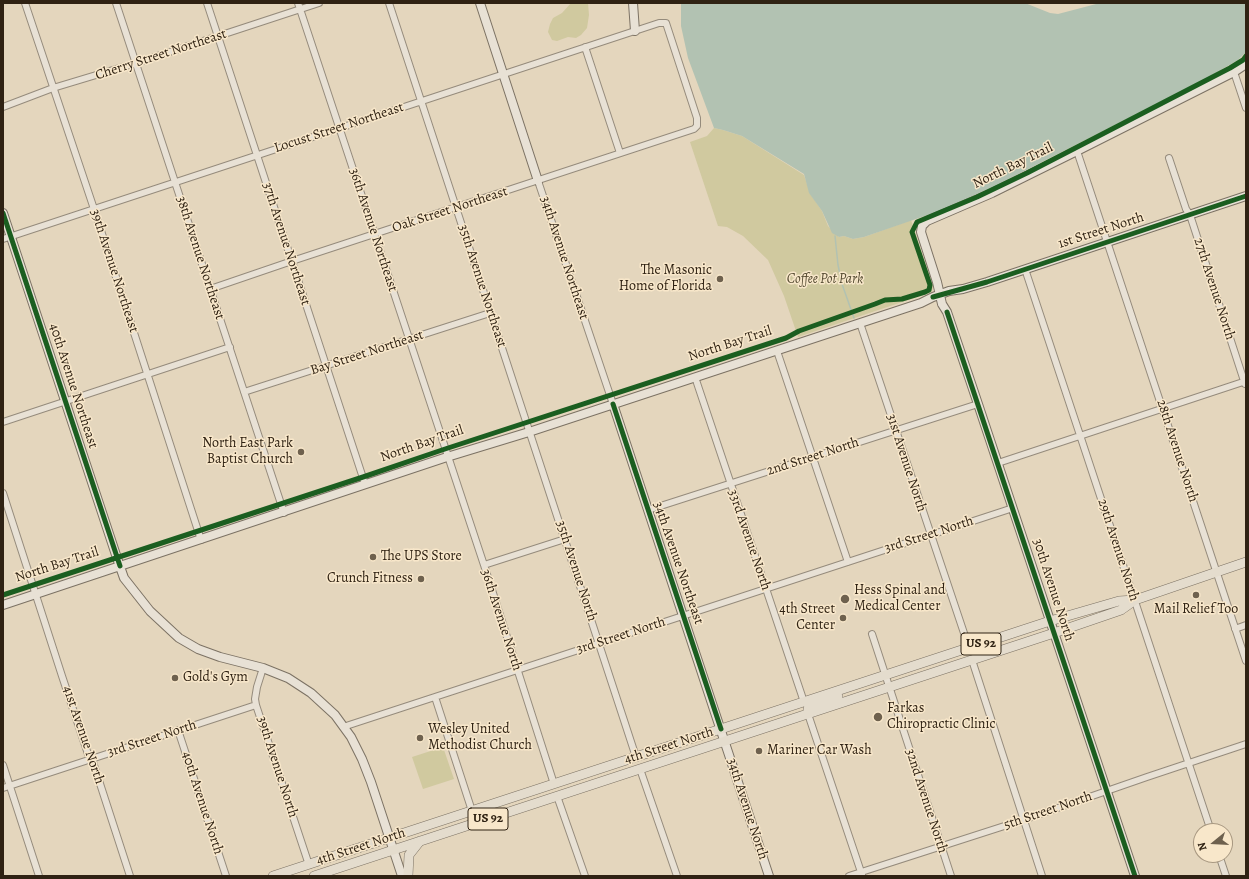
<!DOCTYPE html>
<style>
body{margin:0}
#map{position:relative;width:1249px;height:879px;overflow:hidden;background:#e4d6bd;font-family:Alegreya,serif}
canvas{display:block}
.frame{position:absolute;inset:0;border:4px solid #2f2213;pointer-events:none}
.north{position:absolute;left:1193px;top:823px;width:40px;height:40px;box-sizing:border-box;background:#f8e7ca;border:1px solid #a89881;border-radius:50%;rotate:252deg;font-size:11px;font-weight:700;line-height:16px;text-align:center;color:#2f2213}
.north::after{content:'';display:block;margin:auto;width:14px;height:18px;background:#6e614e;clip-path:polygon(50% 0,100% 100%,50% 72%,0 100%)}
</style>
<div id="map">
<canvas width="1249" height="879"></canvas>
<div class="frame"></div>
<div class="north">N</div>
</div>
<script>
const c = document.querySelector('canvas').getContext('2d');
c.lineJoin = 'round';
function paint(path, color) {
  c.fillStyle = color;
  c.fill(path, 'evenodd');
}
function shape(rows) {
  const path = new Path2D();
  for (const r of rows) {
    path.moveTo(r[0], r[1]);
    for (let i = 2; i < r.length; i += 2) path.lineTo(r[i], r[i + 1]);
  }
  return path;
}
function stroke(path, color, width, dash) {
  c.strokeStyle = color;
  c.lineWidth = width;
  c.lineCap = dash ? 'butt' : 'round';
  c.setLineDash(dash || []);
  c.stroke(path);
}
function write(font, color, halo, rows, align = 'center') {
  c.font = font + ' Alegreya,serif';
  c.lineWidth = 3;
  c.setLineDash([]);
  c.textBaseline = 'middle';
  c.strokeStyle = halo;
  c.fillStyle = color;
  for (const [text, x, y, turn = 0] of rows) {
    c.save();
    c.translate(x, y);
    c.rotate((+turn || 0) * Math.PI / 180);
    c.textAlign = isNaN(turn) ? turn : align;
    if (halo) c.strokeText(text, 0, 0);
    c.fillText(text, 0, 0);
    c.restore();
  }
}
const green = shape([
 [571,3,588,3,589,15,587,28,581,35,576,38,568,37,557,41,552,40,548,32,550,24,553,18,562,13],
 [714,128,723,130,742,136,804,175,810,193,822,211,828,226,839,237,844,236,853,239,864,237,911,220,933,287,932,292,798,337,784,296,768,260,743,236,727,227,718,226,690,142,707,136],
 [443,747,454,779,423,789,412,757]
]);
const water = shape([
 [681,3,1025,3,1050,13,1058,14,1100,3,1246,3,1246,52,1238,60,1207,78,995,186,942,210,864,237,853,239,844,236,839,237,832,233,822,211,809,193,804,174,742,136,723,130,714,128,688,58,681,26]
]);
const stream = shape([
 [835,236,838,265,842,284,854,318]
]);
const street = shape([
 [25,3,94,209,201,540],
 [116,3,284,513],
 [207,3,365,484],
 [298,3,484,565,554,784],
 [389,3,636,757],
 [585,47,620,153],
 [1234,72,1246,108],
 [3,107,53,88,136,63,319,3],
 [1077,151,1246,661],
 [1169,158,1186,209,1190,215,1245,384],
 [538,181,613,404],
 [3,239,659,23,666,23,697,118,697,126,694,129,292,261,210,289],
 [1025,269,1211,831],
 [860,323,969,648],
 [777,351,848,562],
 [695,377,804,702],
 [244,392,490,313],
 [3,422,230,347],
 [998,463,1246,381],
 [3,493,62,676,88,754,92,759,130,876],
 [648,510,978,404],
 [484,565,565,539],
 [1235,629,1246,625],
 [872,634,951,876],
 [972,660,1042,876],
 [263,668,257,687,255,699,256,705,309,865],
 [435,697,472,811],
 [808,714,862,875],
 [343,727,1013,508],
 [178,730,226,876],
 [3,765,39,876],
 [640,769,677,876],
 [3,788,256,705],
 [557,796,585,876],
 [1219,855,1226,876],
 [849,876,1023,820,1147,777,1246,744]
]);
const secondary = shape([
 [480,3,538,181],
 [633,3,635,31],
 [3,213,117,558,124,578,150,611,179,638,198,649,220,657,263,668,288,678,311,693,335,715,351,737,362,759,371,782,402,876],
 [613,404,769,876],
 [3,605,447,457,529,432,921,303,933,297,949,291,963,289,987,282,1246,196],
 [1135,876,978,404,947,312,942,304,937,282,921,232,922,226,927,221,992,193,1077,151,1234,72,1246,64]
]);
const primary = shape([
 [808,714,808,709,811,706,838,696],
 [273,876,1050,621,1119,601,1135,600],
 [314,876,1054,633,1121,610,1135,600,1246,562],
 [408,876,409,855,420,841]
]);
const cycleway = shape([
 [3,213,120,566],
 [933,297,987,282,1246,196],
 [947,312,1135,876],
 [613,404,721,729],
 [3,595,363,477,445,449,786,338,799,331,875,304,885,300,902,299,925,292,929,290,930,285,912,232,917,222,977,197,1027,173,1230,68,1243,60,1246,56]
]);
const markers = [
 [720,279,4,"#6e614e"],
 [301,452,4,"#6e614e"],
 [373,557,4,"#6e614e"],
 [421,579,4,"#6e614e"],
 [1196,595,4,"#6e614e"],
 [845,599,5,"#6e614e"],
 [843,618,4,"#6e614e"],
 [175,678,4,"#6e614e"],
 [878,717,5,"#6e614e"],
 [420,738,4,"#6e614e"],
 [759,751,4,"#6e614e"]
];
const shields = [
 [981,644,40],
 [488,819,40]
];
const shieldNames = [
 ["US 92",981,644],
 ["US 92",488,819]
];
const streetNames = [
 ["Cherry Street Northeast",161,55,-18],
 ["Locust Street Northeast",339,128,-18],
 ["North Bay Trail",1013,166,-26],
 ["Oak Street Northeast",450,210,-18],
 ["36th Avenue Northeast",373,230,72],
 ["1st Street North",1101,231,-18],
 ["37th Avenue Northeast",286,244,72],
 ["38th Avenue Northeast",200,258,72],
 ["34th Avenue Northeast",564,258,72],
 ["39th Avenue Northeast",114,271,72],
 ["35th Avenue Northeast",482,286,72],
 ["27th Avenue North",1214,289,72],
 ["North Bay Trail",730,344,-18],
 ["Bay Street Northeast",367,353,-18],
 ["40th Avenue Northeast",73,386,72],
 ["North Bay Trail",422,444,-19],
 ["28th Avenue North",1177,451,72],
 ["2nd Street North",813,457,-18],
 ["31st Avenue North",906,463,72],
 ["3rd Street North",929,535,-18],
 ["33rd Avenue North",749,540,71],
 ["29th Avenue North",1118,550,72],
 ["34th Avenue Northeast",678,563,71],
 ["North Bay Trail",57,565,-18],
 ["35th Avenue North",576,571,72],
 ["30th Avenue North",1053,590,72],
 ["36th Avenue North",501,620,72],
 ["3rd Street North",621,636,-18],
 ["41st Avenue North",83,735,71],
 ["3rd Street North",152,739,-18],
 ["4th Street North",669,746,-18],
 ["39th Avenue North",277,767,72],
 ["32nd Avenue North",926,801,72],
 ["40th Avenue North",202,803,72],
 ["34th Avenue North",747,809,72],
 ["5th Street North",1048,811,-19],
 ["4th Street North",361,847,-18]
];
const poiNames = [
 ["The Masonic",712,271,"right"],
 ["Home of Florida",712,287,"right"],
 ["North East Park",293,444,"right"],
 ["Baptist Church",293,460,"right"],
 ["The UPS Store",381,557],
 ["Crunch Fitness",413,579,"right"],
 ["Hess Spinal and",854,591],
 ["Medical Center",854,607],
 ["4th Street",835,610,"right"],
 ["Center",835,626,"right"],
 ["Mail Relief Too",1196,610,"center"],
 ["Gold's Gym",183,678],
 ["Farkas",887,709],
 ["Chiropractic Clinic",887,725],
 ["Wesley United",428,730],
 ["Methodist Church",428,746],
 ["Mariner Car Wash",767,751]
];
const parkNames = [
 ["Coffee Pot Park",825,280]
];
paint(green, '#d0c99f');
paint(water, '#b2c2b2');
stroke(stream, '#b2c2b2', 1.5);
stroke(street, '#958b7c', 8);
stroke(secondary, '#7c7264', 10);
stroke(primary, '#7c7264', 10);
stroke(street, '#e8e1d5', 6);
stroke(secondary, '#e8e1d5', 8);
stroke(primary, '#e4dccd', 9);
stroke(cycleway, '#1b5e20', 5);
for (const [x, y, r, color] of markers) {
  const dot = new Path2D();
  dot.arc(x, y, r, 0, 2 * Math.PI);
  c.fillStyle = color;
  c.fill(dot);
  stroke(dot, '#f8e7ca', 1.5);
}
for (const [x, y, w] of shields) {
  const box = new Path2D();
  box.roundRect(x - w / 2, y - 11, w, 22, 3);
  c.fillStyle = '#f8e7ca';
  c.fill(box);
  stroke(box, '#2f2213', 1);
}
write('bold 13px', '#2f2213', null, shieldNames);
write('14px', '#2f2213', '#f8e7ca', streetNames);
write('14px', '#2f2213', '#f8e7ca', poiNames, 'left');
write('italic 14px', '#534930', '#f8e7ca', parkNames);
</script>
